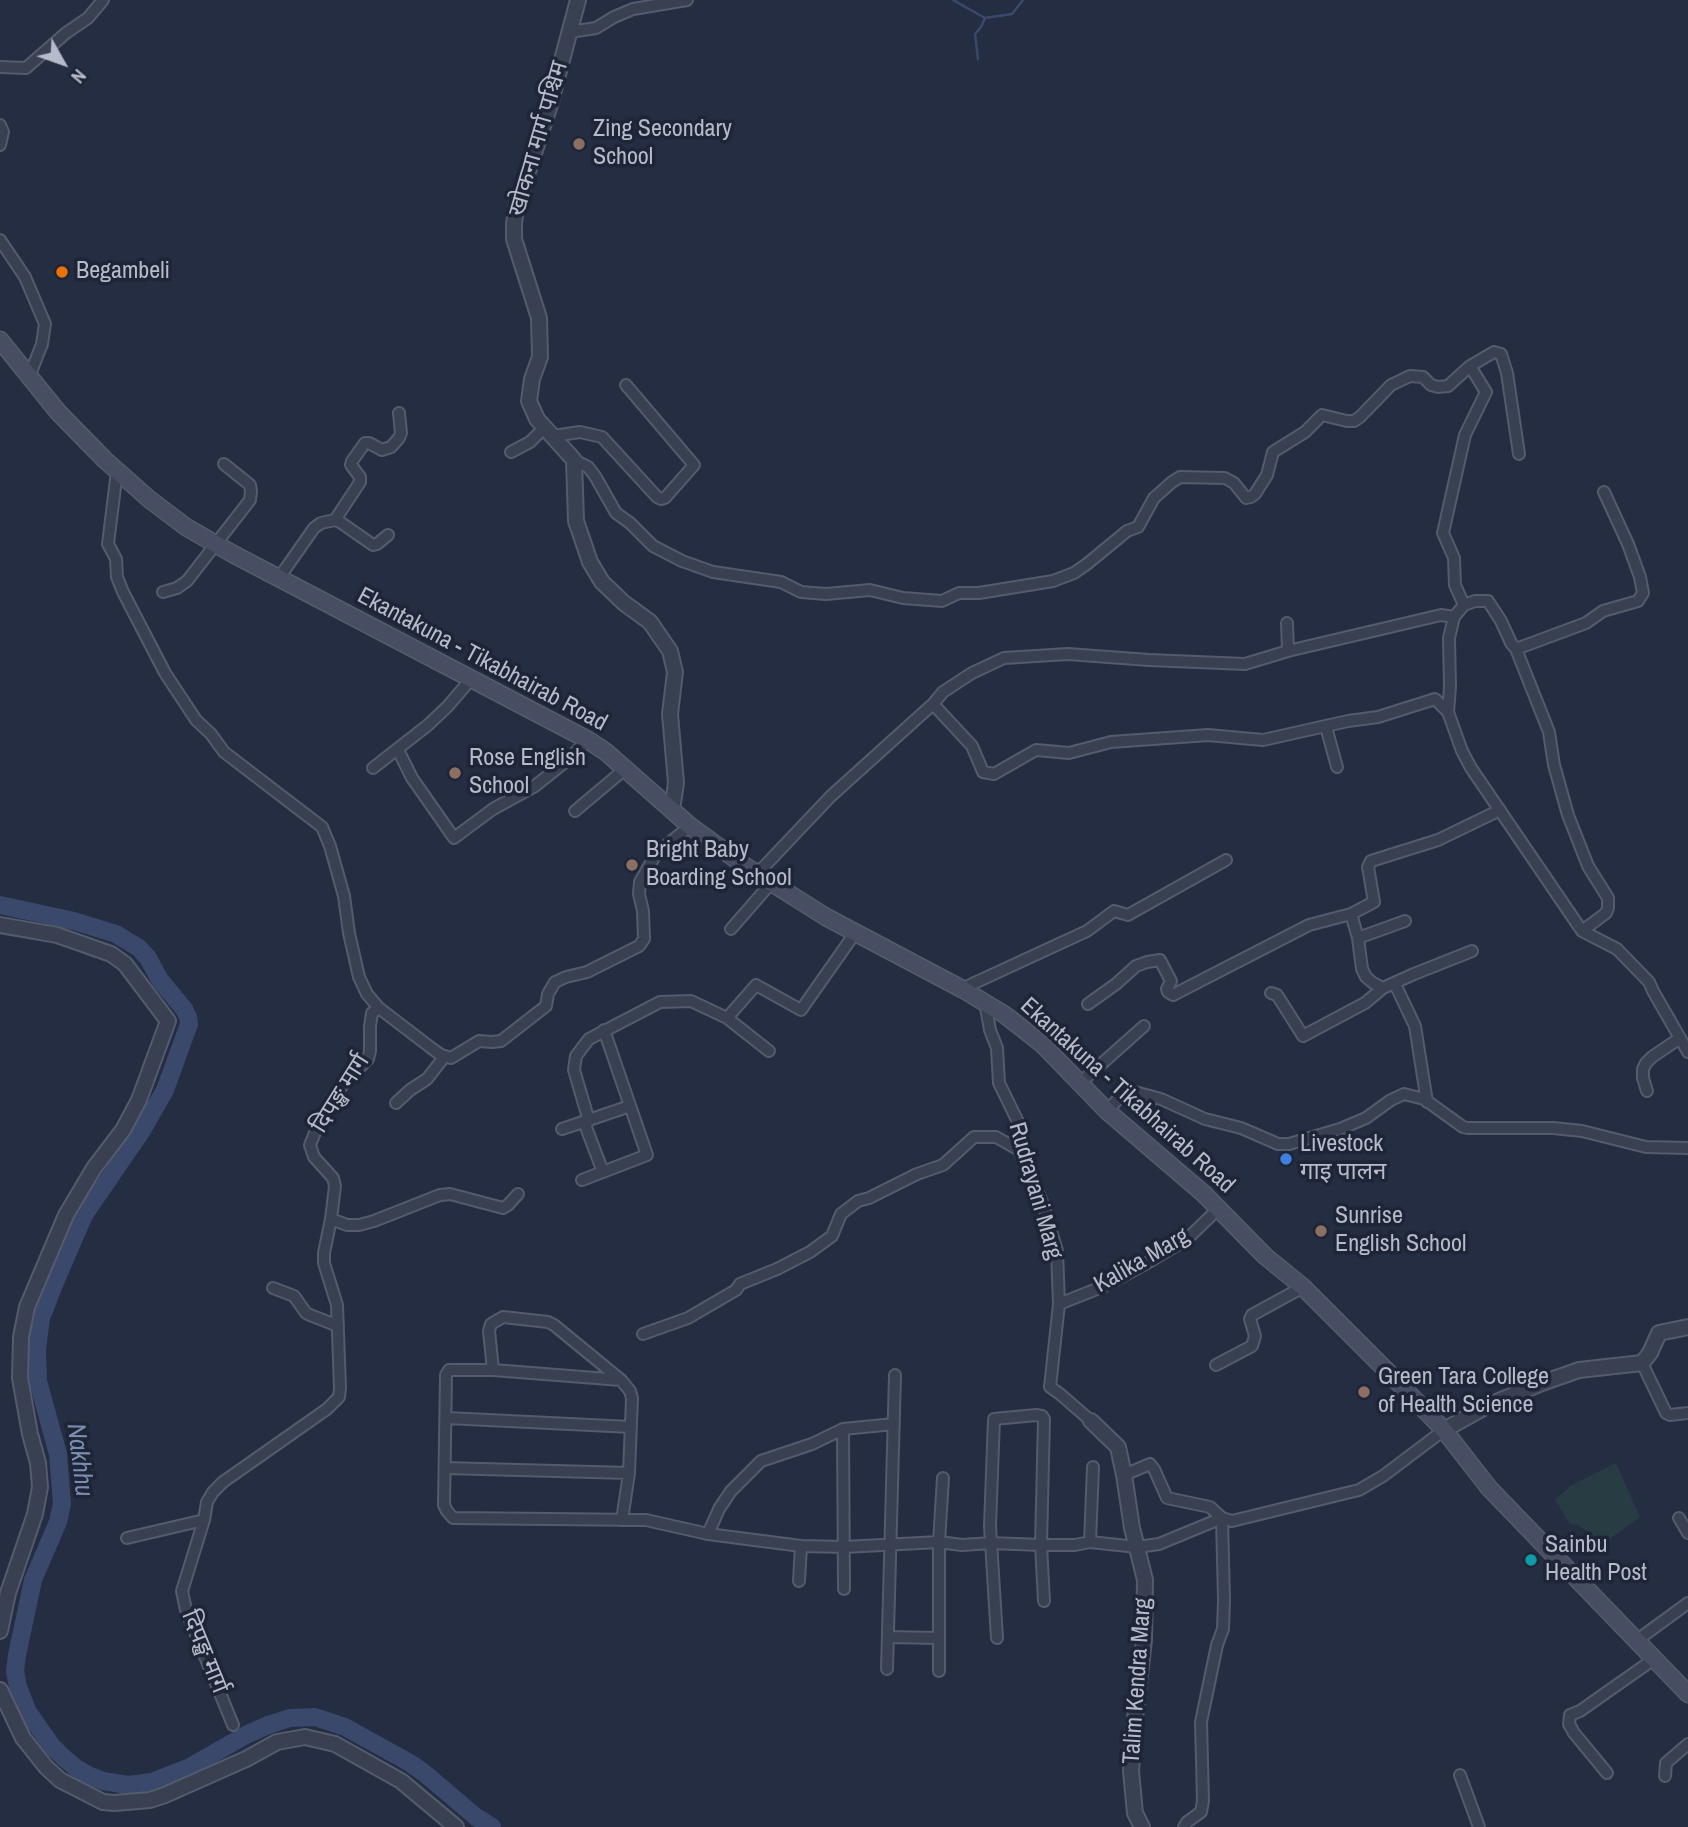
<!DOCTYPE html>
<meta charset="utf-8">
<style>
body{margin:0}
#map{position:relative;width:1688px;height:1827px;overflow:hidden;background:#252d42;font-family:"Archivo Narrow",sans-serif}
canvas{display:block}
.north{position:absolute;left:28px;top:28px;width:70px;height:70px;-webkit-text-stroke:5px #1e2536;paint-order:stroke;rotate:130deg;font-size:19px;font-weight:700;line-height:28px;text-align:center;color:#b6bbcb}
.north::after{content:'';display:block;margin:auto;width:24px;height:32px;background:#b6bbcb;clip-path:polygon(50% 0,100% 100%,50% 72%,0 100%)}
</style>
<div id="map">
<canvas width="1688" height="1827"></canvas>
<div class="north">N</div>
</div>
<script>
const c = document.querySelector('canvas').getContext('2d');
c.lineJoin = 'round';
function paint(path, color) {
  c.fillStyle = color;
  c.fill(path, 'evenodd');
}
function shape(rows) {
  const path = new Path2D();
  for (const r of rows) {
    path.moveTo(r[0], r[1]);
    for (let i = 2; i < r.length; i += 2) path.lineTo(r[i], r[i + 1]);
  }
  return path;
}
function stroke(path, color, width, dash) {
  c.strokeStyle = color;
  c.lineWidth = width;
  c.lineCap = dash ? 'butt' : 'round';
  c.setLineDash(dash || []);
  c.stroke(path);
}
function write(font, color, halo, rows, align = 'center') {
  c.font = font + ' "Archivo Narrow","Noto Sans Devanagari",sans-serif';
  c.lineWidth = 7;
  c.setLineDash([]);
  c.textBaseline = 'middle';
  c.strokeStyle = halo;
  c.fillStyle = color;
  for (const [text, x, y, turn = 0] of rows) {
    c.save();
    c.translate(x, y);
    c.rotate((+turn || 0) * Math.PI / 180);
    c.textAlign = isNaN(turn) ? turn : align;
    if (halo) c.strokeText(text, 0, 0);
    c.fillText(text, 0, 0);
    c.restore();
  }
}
const green = shape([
 [1616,1463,1640,1517,1604,1543,1578,1525,1570,1524,1555,1500,1570,1486]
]);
const stream = shape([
 [953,0,985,18,1012,14,1023,0],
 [978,59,975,34,981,27,985,18]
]);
const river = shape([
 [0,905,74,921,116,934,139,948,148,958,160,980,184,1009,188,1017,189,1024,165,1090,141,1132,84,1215,53,1287,41,1318,37,1350,38,1381,58,1454,62,1504,58,1522,33,1580,17,1655,15,1671,18,1687,28,1712,51,1745,63,1757,76,1768,90,1776,103,1781,128,1785,152,1782,188,1768,246,1735,268,1725,290,1718,315,1717,345,1727,410,1763,423,1772,476,1817,492,1827]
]);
const minor = shape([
 [570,32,596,28,614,17,633,9,687,0],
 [0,67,26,68,66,33,88,18,103,0],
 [0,125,3,132,0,145],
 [0,240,25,277,45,324,42,344,29,377],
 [1470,366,1486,392,1465,435,1443,533,1454,558,1455,585,1464,605,1454,617,1449,638,1450,687,1448,712,1462,751,1471,768,1582,931],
 [553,436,580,432,602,437,657,497,661,499,665,498,694,465,626,385],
 [511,452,530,442,545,427],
 [574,460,588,467,595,476,616,513,630,523,653,546,682,561,713,572,781,582,801,592,826,594,870,590,903,598,942,601,959,593,979,593,1053,581,1074,573,1087,564,1127,531,1138,527,1154,498,1172,482,1180,477,1225,478,1234,483,1246,498,1251,497,1255,494,1267,475,1273,452,1305,432,1322,415,1347,421,1354,421,1360,417,1391,385,1410,376,1423,377,1431,385,1438,387,1448,386,1470,366,1494,352,1501,354,1507,373,1519,454],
 [117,471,108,544,116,559,117,577,123,592,165,673,196,720,211,734,224,752,322,827,330,846,344,896,349,933,359,977,367,994,379,1008,372,1013,370,1026,370,1051,368,1059,340,1088,331,1100,316,1130,310,1145,314,1157,333,1178,335,1186,331,1219,324,1253,324,1263,337,1305,340,1388,339,1397,327,1409,223,1482,213,1492,207,1502,204,1520,182,1591,186,1610,233,1725],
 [335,520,360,482,360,477,351,465,352,461,365,443,369,443,382,450,391,447,399,438,401,433,399,413],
 [279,578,314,528,321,523,335,520,340,522,373,545,377,544,388,535],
 [163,592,177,588,187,581,250,500,251,491,250,485,224,464],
 [1464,605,1475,601,1488,601,1501,621,1511,643,1516,649,1549,732,1554,765,1568,815,1588,866,1608,898,1608,908,1606,913,1582,931,1617,949,1649,982,1653,991,1688,1052],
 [1287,623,1288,651],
 [1516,649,1586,623,1603,611,1638,601,1643,593,1640,577,1628,544,1604,492],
 [933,704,972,746,983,772,994,774,1036,750,1069,753,1111,742,1208,735,1263,740,1348,721,1378,717,1435,699,1448,712],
 [1326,727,1337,767],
 [398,750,412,778,454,838,493,809,535,786,565,762,588,740],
 [373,768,428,725,448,706,471,679],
 [575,811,625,769],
 [758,873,831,796,933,704,943,692,972,673,1004,658,1068,654,1149,660,1245,664,1288,651,1441,615,1454,617],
 [1351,914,1374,902,1368,867,1371,861,1438,840,1500,810],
 [731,929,772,882],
 [1358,938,1405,921],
 [1395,984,1415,1026,1427,1102],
 [964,990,970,985,1087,931,1114,911,1128,915,1226,860],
 [1271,993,1277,995,1303,1036,1365,1003,1383,988],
 [985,1002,990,1030,997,1048,999,1083,1022,1130,1019,1150,1043,1204,1057,1251,1059,1304,1050,1387,1060,1394,1091,1421],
 [1088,1004,1116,984,1136,966,1147,962,1160,960,1171,981,1167,989,1168,992,1173,995,1309,925,1351,914,1358,938,1362,969,1366,977,1373,983,1383,988,1414,974,1472,951],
 [379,1008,430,1047,441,1055,451,1058,479,1041,492,1042,501,1041,546,1006,548,994,555,982,566,977,587,972,639,946,644,939,643,911,639,894,640,882,656,854,690,826],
 [727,1018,756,985,801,1010,855,933],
 [1080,1083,1144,1026],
 [1647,1091,1643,1078,1643,1069,1646,1063,1652,1057,1680,1038],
 [396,1103,410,1090,427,1079,445,1056],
 [1107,1111,1118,1099,1135,1092,1161,1099,1205,1119,1241,1128,1278,1144,1289,1144,1340,1129,1366,1118,1391,1100,1404,1094,1424,1099,1463,1127,1468,1128,1553,1128,1582,1131,1646,1147,1688,1148],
 [589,1121,574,1070,576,1056,589,1039,660,1002,691,1001,727,1018,769,1051],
 [584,1122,603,1172],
 [562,1129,630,1106],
 [582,1180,647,1155,604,1030],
 [331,1219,347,1225,359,1225,374,1221,440,1195,450,1194,503,1208,508,1205,518,1194],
 [273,1288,294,1296,306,1313,310,1315,338,1326],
 [1059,1304,1102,1287,1147,1263,1187,1239,1218,1209],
 [643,1334,688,1318,736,1290,740,1284,777,1269,810,1252,832,1236,841,1214,858,1201,869,1198,917,1174,943,1165,974,1137,996,1137,1019,1150],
 [1642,1363,1666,1413,1670,1415,1688,1413],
 [1216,1365,1252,1346,1255,1336,1250,1319,1252,1315,1303,1287],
 [493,1370,489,1331,491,1324,503,1317,548,1322,554,1325,621,1380,630,1391,632,1398,629,1473,622,1520],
 [621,1380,493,1370,449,1370,446,1375,444,1505,447,1511,453,1518,646,1520,708,1534,801,1546,844,1547,939,1542,962,1545,991,1543,1041,1545,1075,1545,1090,1542,1137,1547,1159,1544,1222,1518,1224,1600,1223,1629,1217,1645,1201,1722,1203,1801,1201,1812,1187,1822,1184,1827],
 [447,1418,631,1427],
 [843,1429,844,1589],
 [445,1468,629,1473],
 [1124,1475,1150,1464,1154,1469,1167,1498,1210,1507,1222,1518,1232,1521,1359,1490,1383,1476,1444,1430],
 [1679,1518,1688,1533],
 [708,1534,719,1509,731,1491,761,1461,812,1444,843,1429,894,1424],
 [127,1538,204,1520],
 [1090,1542,1093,1467],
 [799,1581,801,1546],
 [888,1637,939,1638],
 [997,1638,990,1526,994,1419,1036,1415,1042,1416,1044,1419,1041,1545,1044,1601],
 [1636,1641,1688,1603],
 [887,1669,895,1375],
 [939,1671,939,1542,943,1478],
 [1607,1773,1574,1733,1569,1724,1570,1715,1580,1711,1654,1659],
 [1460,1775,1479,1827],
 [1665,1776,1666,1763,1688,1744]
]);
const tertiary = shape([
 [578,0,550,105,516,208,514,224,514,239,539,318,540,357,532,379,529,401,537,419,574,460,576,521,590,562,602,582,624,603,650,622,670,651,675,672,670,714,676,783,672,810],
 [0,925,57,935,111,954,125,964,168,1021,139,1100,123,1130,94,1168,66,1215,27,1307,21,1337,20,1378,30,1434,38,1463,40,1487,35,1514,8,1593,0,1631],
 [1091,1421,1118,1447,1124,1475,1132,1528,1145,1580,1144,1640,1134,1727,1131,1771,1135,1813,1142,1827],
 [1444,1430,1489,1405,1542,1383,1579,1370,1642,1363,1650,1353,1659,1333,1688,1327],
 [0,1690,23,1738,46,1767,60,1780,103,1802,114,1803,150,1800,165,1795,246,1759,277,1742,305,1737,335,1744,401,1781,456,1827]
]);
const secondary = shape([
 [0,340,58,412,105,460,149,499,186,527,233,554,588,740,606,752,690,826,745,866,826,917,964,990,1005,1015,1042,1044,1107,1111,1204,1194,1265,1256,1303,1287,1385,1369,1444,1430,1489,1488,1688,1694]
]);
const markers = [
 [579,144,7,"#8d6e63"],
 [62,272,7,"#e8710a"],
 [455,773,7,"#8d6e63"],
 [632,865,7,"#8d6e63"],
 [1286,1159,7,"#3f7fe0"],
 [1321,1231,7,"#8d6e63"],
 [1364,1392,7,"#8d6e63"],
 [1531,1560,7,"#0f9aa8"]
];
const poiNames = [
 ["Zing Secondary",593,130],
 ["School",593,158],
 ["Begambeli",76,272],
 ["Rose English",469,759],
 ["School",469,787],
 ["Bright Baby",646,851],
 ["Boarding School",646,879],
 ["Livestock",1300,1145],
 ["गाइ पालन",1300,1173],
 ["Sunrise",1335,1217],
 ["English School",1335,1245],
 ["Green Tara College",1378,1378],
 ["of Health Science",1378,1406],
 ["Sainbu",1545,1546],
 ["Health Post",1545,1574]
];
const streetNames = [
 ["खोकना मार्ग पश्चिम",539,139,-74],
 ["Ekantakuna - Tikabhairab Road",482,660,28],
 ["दिपङ्ख मार्ग",341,1094,-58],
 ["Ekantakuna - Tikabhairab Road",1127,1096,42],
 ["Rudrayani Marg",1035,1191,74],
 ["Kalika Marg",1142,1261,-30],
 ["दिपङ्ख मार्ग",204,1652,68],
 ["Talim Kendra Marg",1138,1681,-86]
];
const waterNames = [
 ["Nakhhu",79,1460,83]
];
paint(green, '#273c43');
stroke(stream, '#3a486b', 2.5);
stroke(river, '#3a486b', 18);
stroke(minor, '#545b6b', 14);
stroke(tertiary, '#545b6b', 18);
stroke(secondary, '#545b6b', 19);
stroke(minor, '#394051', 10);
stroke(tertiary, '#394051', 14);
stroke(secondary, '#474e64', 16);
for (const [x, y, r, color] of markers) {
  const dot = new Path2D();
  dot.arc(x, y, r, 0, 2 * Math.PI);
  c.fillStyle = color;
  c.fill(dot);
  stroke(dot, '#1e2536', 2.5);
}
write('24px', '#b6bbcb', '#1e2536', poiNames, 'left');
write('24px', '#b6bbcb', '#1e2536', streetNames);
write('italic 26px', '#7c8db3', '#1e2536', waterNames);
</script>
